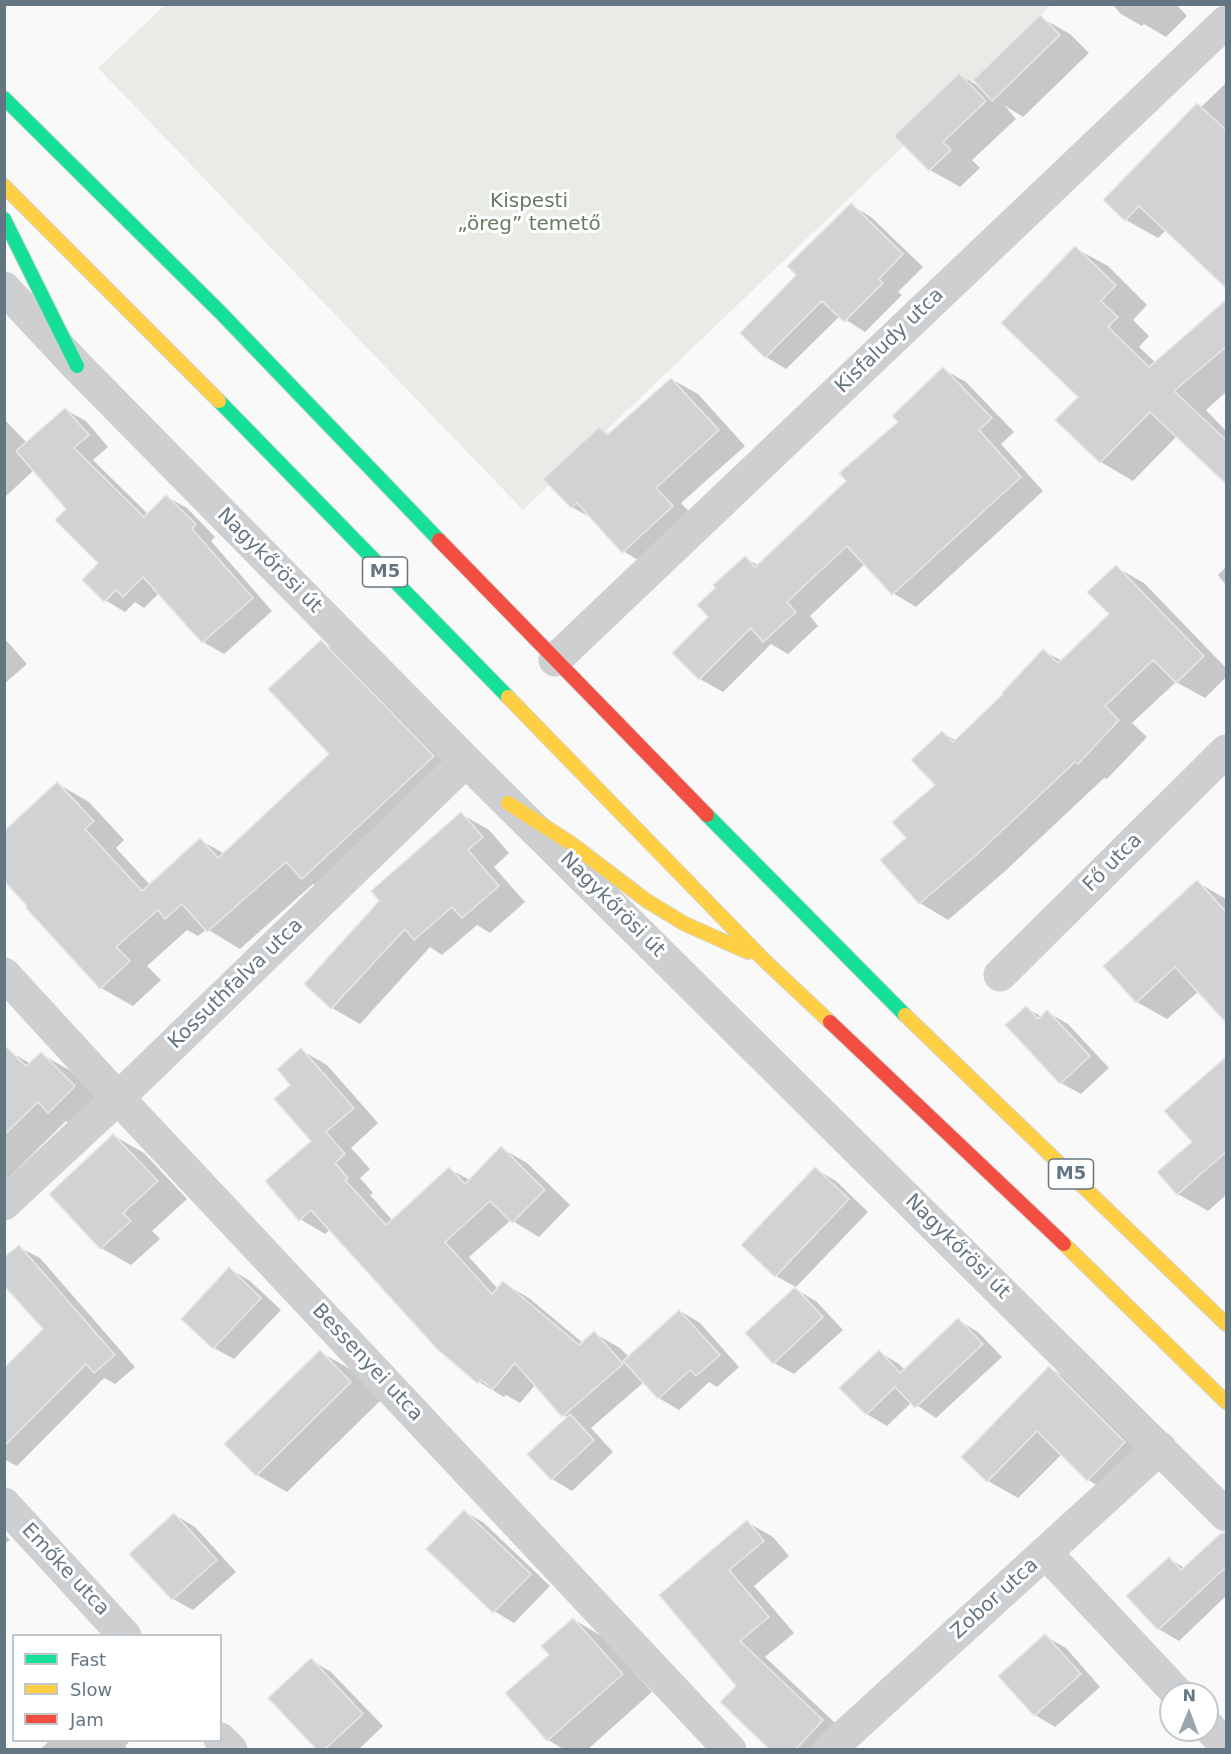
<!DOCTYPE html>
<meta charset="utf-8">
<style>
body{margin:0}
#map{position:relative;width:1231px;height:1754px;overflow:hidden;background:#f9f9f9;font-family:"DejaVu Sans",sans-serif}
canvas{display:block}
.frame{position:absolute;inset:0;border:6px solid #657683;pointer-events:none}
.legend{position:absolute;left:12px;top:1634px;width:210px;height:108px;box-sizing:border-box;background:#fff;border:2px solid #c1c8cd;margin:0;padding:8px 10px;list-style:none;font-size:18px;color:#657683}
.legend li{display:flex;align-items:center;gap:12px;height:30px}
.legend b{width:30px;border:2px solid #c1c8cd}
.north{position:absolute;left:1159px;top:1682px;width:60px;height:60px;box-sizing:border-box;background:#fff;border:2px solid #c1c8cd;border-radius:50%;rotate:1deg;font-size:16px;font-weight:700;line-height:24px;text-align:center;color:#657683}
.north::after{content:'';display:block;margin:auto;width:21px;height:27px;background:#99a4ac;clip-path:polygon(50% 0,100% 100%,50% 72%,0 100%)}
</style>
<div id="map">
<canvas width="1231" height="1754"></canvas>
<div class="frame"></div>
<ul class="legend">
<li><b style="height:8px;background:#16e098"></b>Fast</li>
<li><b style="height:8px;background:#ffcf43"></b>Slow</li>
<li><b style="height:8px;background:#f24e42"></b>Jam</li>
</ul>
<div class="north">N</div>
</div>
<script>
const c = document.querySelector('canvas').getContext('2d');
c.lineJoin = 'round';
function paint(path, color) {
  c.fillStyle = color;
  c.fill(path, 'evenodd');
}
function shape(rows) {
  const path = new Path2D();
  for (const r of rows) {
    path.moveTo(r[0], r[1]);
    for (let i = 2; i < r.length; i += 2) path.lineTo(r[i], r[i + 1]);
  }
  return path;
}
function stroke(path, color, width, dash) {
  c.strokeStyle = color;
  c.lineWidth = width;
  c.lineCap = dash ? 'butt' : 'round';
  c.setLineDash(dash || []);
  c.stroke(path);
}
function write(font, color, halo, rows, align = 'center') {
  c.font = font + ' "DejaVu Sans",sans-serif';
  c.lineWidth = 6;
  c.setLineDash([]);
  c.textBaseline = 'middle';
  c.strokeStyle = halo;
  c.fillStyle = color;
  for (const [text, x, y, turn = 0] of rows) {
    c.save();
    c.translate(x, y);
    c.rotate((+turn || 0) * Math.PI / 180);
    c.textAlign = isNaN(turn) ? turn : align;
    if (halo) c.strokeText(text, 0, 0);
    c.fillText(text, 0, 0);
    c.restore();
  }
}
const green = shape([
 [165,5,1051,5,523,510,98,68]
]);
const shadow = shape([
 [1112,4,1176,4,1187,16,1166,37,1144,24,1142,26,1121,14],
 [1040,17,1070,34,1089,53,1023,117,1004,105,1016,119,972,160,980,168,960,187,930,170,897,136,959,75,982,88],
 [1226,83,1226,287,1166,230,1158,238,1126,220,1201,107],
 [851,205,871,217,923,267,898,292,902,295,865,332,840,316,786,369,766,357,742,333,798,275],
 [1075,248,1108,266,1147,305,1133,320,1149,336,1139,347,1156,363,1226,301,1226,392,1206,410,1226,431,1226,481,1177,436,1133,481,1101,462,1057,420,1080,397],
 [943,369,966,382,1014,432,1001,444,1043,491,916,607,893,593,866,563,810,616,818,626,788,654,771,644,723,692,700,679,710,617,745,558,758,565,848,481],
 [671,379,698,394,745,446,681,503,698,521,650,567,623,551,595,520,572,507,599,428,610,435],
 [66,410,86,421,108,447,93,460,149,515,167,497,187,508,215,537,211,541,272,611,224,654,203,642,159,593,144,608,135,602,125,612,105,600,100,563,68,509,34,470,4,498,4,419,27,443],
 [1116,567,1144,583,1226,668,1226,677,1205,698,1176,682,1132,723,1147,737,1107,779,1104,778,1003,873,948,920,920,903,882,860,908,838,937,786,942,732,956,741,1005,694,1044,651,1062,661,1111,614],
 [1226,567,1226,585,1218,575],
 [4,638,27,664,4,684],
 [321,642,353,660,464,775,335,896,313,884,240,949,207,929,198,936,187,930,147,966,161,980,133,1006,101,988,58,784,89,802,124,840,116,848,151,886,200,840,225,854,331,754],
 [461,814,489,830,509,853,494,867,525,902,490,933,477,925,442,955,430,947,360,1024,332,1008,306,984],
 [1197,882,1226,899,1226,1012,1199,991,1167,1019,1137,1002],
 [1026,1008,1042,1017,1047,1012,1068,1024,1109,1068,1081,1094,1061,1083],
 [301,1050,327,1065,378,1123,351,1148,370,1169,360,1178,373,1193,370,1195,393,1221,449,1169,470,1180,501,1148,527,1163,570,1205,539,1237,511,1220,469,1257,498,1289,503,1283,529,1298,583,1343,594,1333,620,1348,629,1357,680,1311,700,1323,739,1367,717,1387,709,1382,679,1410,659,1398,644,1382,591,1428,613,1452,572,1491,552,1479,567,1418,536,1384,520,1403,506,1395,504,1397,479,1382,330,1230,325,1234,300,1219,313,1141,292,1085],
 [9,1051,31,1064,41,1054,71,1071,104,1104,79,1129,66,1121,4,1182,4,1055],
 [1226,1056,1226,1195,1208,1211,1178,1194,1159,1172,1194,1142,1166,1111],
 [114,1136,144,1153,187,1199,152,1231,160,1239,131,1265,101,1248],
 [815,1169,836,1181,868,1212,796,1287,776,1276],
 [19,1247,40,1258,135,1367,115,1384,104,1378,17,1466,4,1459,4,1366,7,1368,45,1329],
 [230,1269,250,1281,281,1310,234,1359,214,1348],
 [795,1289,816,1301,843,1330,794,1374,774,1363],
 [958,1320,978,1332,1002,1357,936,1418,912,1402,887,1426,867,1414,879,1352,899,1364,905,1370],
 [320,1352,350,1369,381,1400,287,1492,257,1475],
 [1050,1368,1080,1386,1155,1460,1118,1497,1088,1480,1062,1454,1018,1498,988,1481],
 [464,1511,484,1523,550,1586,514,1623,494,1611],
 [175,1515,195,1527,236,1572,193,1610,173,1599],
 [747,1522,773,1537,789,1556,754,1586,794,1633,765,1657,849,1736,836,1750,771,1750,722,1702,738,1686,661,1595],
 [4,1534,10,1540,4,1544],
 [1226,1548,1226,1596,1179,1641,1159,1629,1169,1559,1185,1568],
 [573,1619,603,1637,652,1692,587,1750,565,1750,548,1740,551,1655],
 [1045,1636,1066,1648,1100,1687,1055,1727,1035,1715],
 [311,1660,331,1672,383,1726,358,1750,318,1750,270,1698],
 [50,1740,131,1740,125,1746,128,1750,40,1750]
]);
const building = shape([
 [1040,15,1060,35,992,101,973,80,1040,15],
 [959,73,986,101,943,142,951,150,929,171,894,136,959,73],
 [1197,103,1227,131,1227,289,1139,206,1125,221,1103,200,1197,103],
 [851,203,903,254,879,279,883,283,844,322,822,301,765,358,740,333,796,275,787,266,851,203],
 [1075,246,1116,285,1101,301,1118,317,1108,327,1149,367,1227,299,1227,346,1174,391,1227,441,1227,485,1150,412,1100,463,1055,420,1078,397,1001,323,1075,246],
 [943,367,992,418,979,430,1021,477,892,595,847,546,787,602,796,612,763,642,751,628,699,680,672,653,708,617,697,605,715,588,713,585,745,556,755,567,846,481,839,473,898,422,892,416,943,367],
 [671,378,719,430,656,488,673,506,622,553,577,503,571,508,543,479,599,427,607,435,671,378],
 [65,408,89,435,74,448,144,517,166,495,196,524,192,529,253,598,202,643,143,577,123,597,116,590,104,602,82,580,98,563,55,520,66,509,16,451,65,408],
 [1116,565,1204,656,1176,683,1153,660,1105,706,1119,720,1078,764,1075,762,974,857,919,904,880,860,906,838,892,822,935,785,911,760,942,731,953,742,1003,694,1002,693,1043,649,1058,663,1109,614,1087,592,1116,565],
 [321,640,434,756,302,879,286,862,207,932,182,904,165,919,158,910,116,947,130,961,100,989,26,908,27,906,4,881,4,831,57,782,94,821,85,829,142,891,200,838,218,858,329,754,268,689,321,640],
 [461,812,483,837,468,850,499,886,462,918,452,907,414,940,405,929,331,1009,304,984,379,901,371,891,461,812],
 [1197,880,1227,913,1227,1024,1175,967,1136,1003,1103,966,1197,880],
 [1026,1006,1038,1019,1047,1010,1090,1056,1060,1084,1005,1025,1026,1006],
 [4,1045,26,1066,41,1052,75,1086,48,1113,38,1102,4,1135,4,1045],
 [301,1048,354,1108,326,1132,345,1154,335,1163,348,1178,345,1180,386,1225,449,1167,465,1184,501,1146,545,1190,512,1223,490,1201,445,1242,492,1294,503,1281,579,1345,594,1331,623,1364,562,1417,515,1363,493,1389,481,1380,478,1384,437,1349,311,1210,299,1221,265,1181,311,1141,274,1099,290,1085,277,1069,301,1048],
 [1227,1056,1227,1151,1177,1195,1157,1172,1192,1142,1164,1111,1227,1056],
 [113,1134,158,1181,123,1213,131,1221,100,1249,49,1194,113,1134],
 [815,1167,849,1199,775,1277,741,1245,815,1167],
 [19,1245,115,1355,94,1373,86,1364,4,1446,4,1368,43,1329,4,1286,4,1257,19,1245],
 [229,1267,261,1298,213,1349,181,1319,229,1267],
 [795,1287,823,1317,773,1364,745,1333,795,1287],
 [679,1310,720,1355,696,1376,690,1370,658,1399,623,1361,679,1310],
 [958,1318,983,1344,915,1408,895,1387,866,1415,839,1388,879,1350,900,1373,958,1318],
 [320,1350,351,1382,256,1476,224,1444,320,1350],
 [1049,1366,1125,1442,1087,1481,1037,1431,987,1482,961,1457,1049,1366],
 [570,1414,594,1440,551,1480,527,1454,570,1414],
 [464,1510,531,1574,493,1613,426,1549,464,1510],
 [174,1513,217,1560,172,1600,129,1554,174,1513],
 [747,1520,764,1541,729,1570,769,1617,740,1641,823,1720,796,1749,769,1749,720,1702,736,1686,659,1595,747,1520],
 [1221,1533,1227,1533,1227,1566,1158,1630,1126,1596,1169,1557,1181,1570,1221,1533],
 [573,1618,623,1674,547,1741,505,1693,549,1655,541,1646,573,1618],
 [1045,1634,1081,1674,1034,1716,998,1676,1045,1634],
 [311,1658,363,1714,325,1749,316,1749,268,1698,311,1658]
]);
const street = shape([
 [4,288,77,366,466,761,1226,1515],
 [555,660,1226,22],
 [4,974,118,1098,730,1750],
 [1000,975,1226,751],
 [4,1204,118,1098,466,761],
 [4,1504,125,1636],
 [1046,1553,1178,1694],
 [1207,1725,1226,1746],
 [220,1739,231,1750],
 [829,1750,1160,1448]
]);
const fast = shape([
 [4,98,220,312,439,540],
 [4,219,77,366],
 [219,401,508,697],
 [707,815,905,1015]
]);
const slow = shape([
 [4,186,219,401],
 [508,697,764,960,830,1022],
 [508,803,572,844,647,901,685,924,748,952],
 [905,1015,1226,1324],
 [1064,1244,1226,1402]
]);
const jam = shape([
 [439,540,707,815],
 [830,1022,1064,1244]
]);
const shields = [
 [385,572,45],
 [1071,1174,45]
];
const shieldNames = [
 ["M5",385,572],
 ["M5",1071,1174]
];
const parkNames = [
 ["Kispesti",529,202],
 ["„öreg” temető",529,225]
];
const streetNames = [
 ["Kisfaludy utca",890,341,-44],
 ["Nagykőrösi út",269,561,45],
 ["Fő utca",1113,863,-45],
 ["Nagykőrösi út",612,905,45],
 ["Kossuthfalva utca",236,984,-44],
 ["Nagykőrösi út",957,1247,45],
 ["Bessenyei utca",367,1363,47],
 ["Emőke utca",65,1570,47],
 ["Zobor utca",995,1599,-42]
];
paint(green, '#e8ebe6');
paint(shadow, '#0003');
paint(building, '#d0d2d3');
stroke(building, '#e8e8e8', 1.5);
stroke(fast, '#d5d6d7', 16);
stroke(slow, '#d5d6d7', 16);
stroke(jam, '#d5d6d7', 16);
stroke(street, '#cecfd0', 33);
stroke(fast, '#16e098', 14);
stroke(slow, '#ffcf43', 14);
stroke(jam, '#f24e42', 14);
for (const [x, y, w] of shields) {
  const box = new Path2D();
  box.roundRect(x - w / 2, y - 15, w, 30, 4.5);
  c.fillStyle = '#fff';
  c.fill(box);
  stroke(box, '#657683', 1.5);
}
write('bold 18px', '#657683', null, shieldNames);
write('20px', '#687a64', '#fff', parkNames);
write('20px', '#657683', '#fff', streetNames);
</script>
